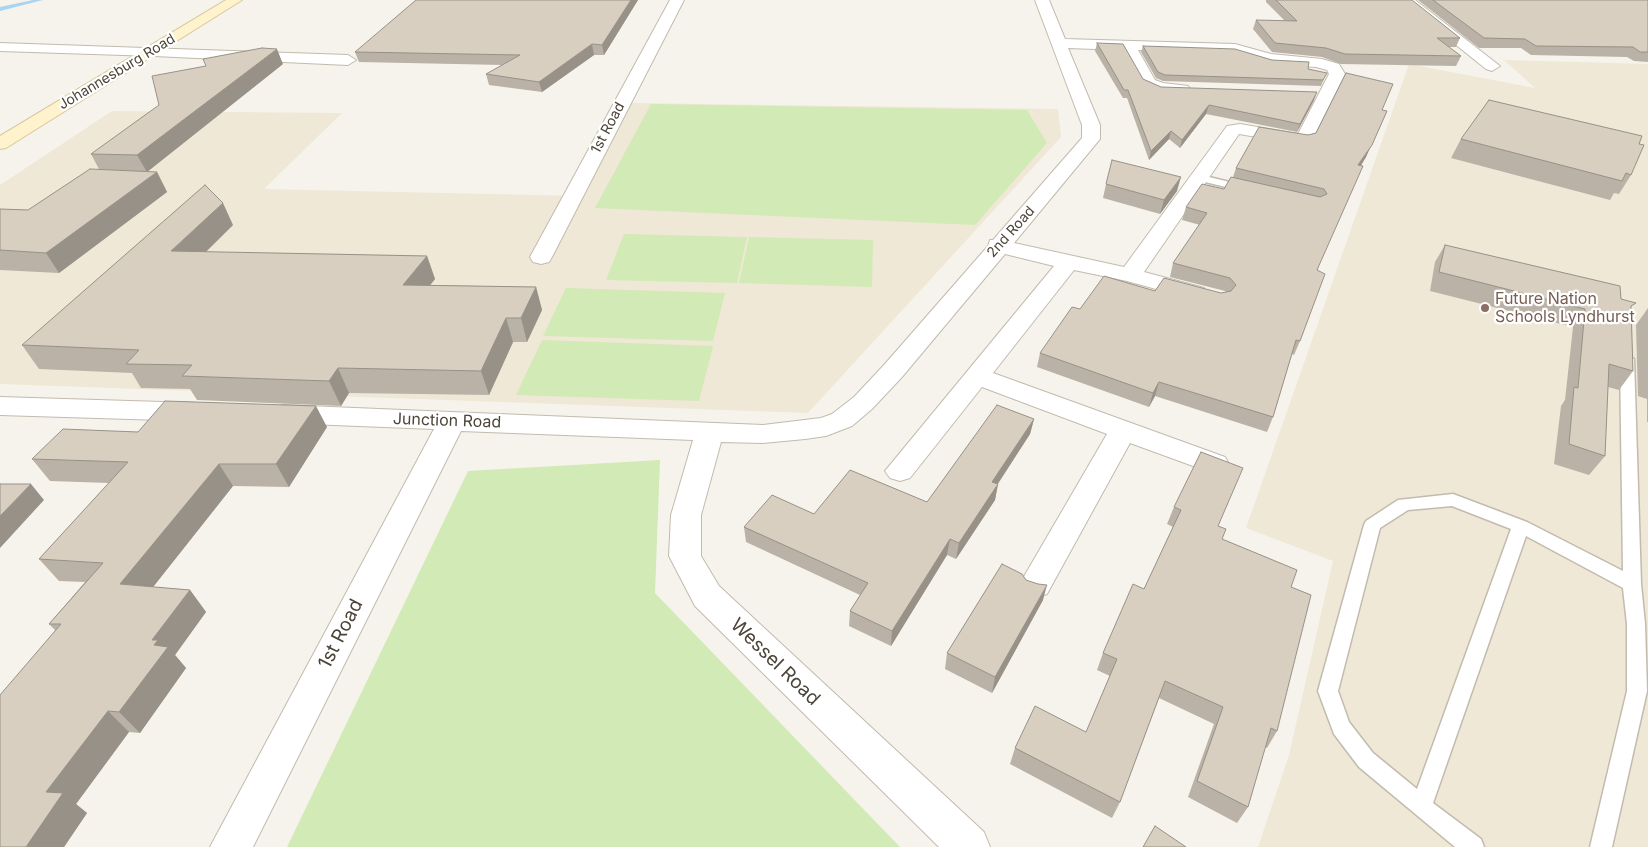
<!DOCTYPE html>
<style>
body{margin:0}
canvas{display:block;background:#f6f3ec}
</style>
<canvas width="1648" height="847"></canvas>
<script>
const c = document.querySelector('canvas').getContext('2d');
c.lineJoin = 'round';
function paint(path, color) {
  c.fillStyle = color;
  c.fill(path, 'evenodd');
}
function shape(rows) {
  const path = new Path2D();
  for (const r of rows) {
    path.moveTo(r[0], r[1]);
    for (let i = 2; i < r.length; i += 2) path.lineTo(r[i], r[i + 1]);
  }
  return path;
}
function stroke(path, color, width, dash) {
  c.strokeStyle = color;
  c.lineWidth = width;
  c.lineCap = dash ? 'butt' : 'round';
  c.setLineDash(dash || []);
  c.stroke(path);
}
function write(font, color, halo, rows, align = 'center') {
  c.font = font + ' Inter,sans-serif';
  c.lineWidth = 4.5;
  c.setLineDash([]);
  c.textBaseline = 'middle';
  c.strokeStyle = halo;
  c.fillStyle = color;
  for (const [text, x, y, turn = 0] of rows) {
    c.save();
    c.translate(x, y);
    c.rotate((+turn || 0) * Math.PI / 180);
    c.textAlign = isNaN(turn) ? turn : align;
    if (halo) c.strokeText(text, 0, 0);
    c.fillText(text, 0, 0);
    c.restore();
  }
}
const education = shape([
 [1504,60,1648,64,1648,847,1258,847,1289,755,1333,561,1246,528,1409,64,1535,88],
 [631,103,1058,109,1061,137,808,413,0,384,0,185,112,111,342,113,264,189,578,196]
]);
const green = shape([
 [651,104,1027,110,1047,143,975,225,595,208],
 [624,234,747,237,737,283,606,280],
 [749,237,873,240,872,287,739,283],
 [566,288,725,293,713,341,543,336],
 [542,340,713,346,699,401,516,395],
 [660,460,655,593,900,847,287,847,468,471]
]);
const stream = shape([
 [33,0,43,0,0,11,0,7,33,0]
]);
const service = shape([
 [1201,175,1250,187,1251,189,1246,192,1197,180,1197,176,1201,175],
 [1627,355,1634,359,1641,584,1645,624,1647,691,1612,847,1590,847,1627,691,1627,624,1623,588,1526,536,1433,803,1481,839,1484,847,1455,847,1359,767,1334,734,1318,691,1364,525,1366,521,1398,500,1453,494,1527,522,1623,571,1620,359,1627,355],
 [1452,506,1511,529,1417,789,1373,753,1349,722,1338,691,1380,528,1408,510,1452,506]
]);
const minor = shape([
 [670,0,684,0,552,257,549,262,541,264,533,262,530,257,670,0],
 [1035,0,1049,0,1065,39,1235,44,1271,54,1322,59,1339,64,1345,74,1310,144,1304,145,1239,134,1144,272,1204,288,1208,293,1204,298,1196,300,1127,281,1074,270,993,373,1225,457,1229,464,1225,471,1215,474,1130,443,1047,594,1035,598,1023,594,1019,585,1107,434,982,387,910,478,900,481,890,478,885,471,1054,266,1005,254,902,377,872,409,852,426,826,436,805,439,763,443,721,442,701,515,701,556,719,586,984,832,990,847,939,847,695,606,669,556,671,515,693,440,461,431,253,847,210,847,434,429,283,423,273,420,269,414,273,408,283,405,763,425,821,418,832,414,854,397,884,365,988,246,990,240,993,240,1082,138,1082,125,1035,0],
 [1068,48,1122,50,1143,86,1160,93,1182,94,1190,89,1188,86,1163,83,1155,80,1138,50,1234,53,1270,64,1316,67,1327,70,1329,74,1298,134,1240,124,1227,126,1124,267,1014,243,1100,139,1100,125,1068,48],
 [1400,0,1415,0,1500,66,1492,71,1486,69,1400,0],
 [0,43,348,55,356,60,348,65,154,56,0,51,0,43],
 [0,397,195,403,205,406,209,412,205,418,195,421,0,415,0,397]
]);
const secondary = shape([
 [226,0,242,0,6,148,0,149,0,136,226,0]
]);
const wall = shape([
 [638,0,604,55,594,55,542,92,489,85,486,74,503,65,359,62,355,52],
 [1266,0,1411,0,1460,38,1456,47,1449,47,1461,56,1456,66,1341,64,1322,57,1272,52,1253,29,1256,20,1285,21,1266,2],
 [1418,0,1648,0,1648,62,1634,61,1627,57,1531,55,1521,48,1479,48],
 [1097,43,1143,79,1161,87,1314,100,1297,132,1206,114,1180,148,1169,139,1149,160,1127,98,1123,98,1095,51],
 [1143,46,1272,60,1308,69,1324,79,1321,86,1163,81,1156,78,1141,52],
 [283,64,147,172,157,172,167,192,59,273,0,270,0,209,28,210,99,169,91,154],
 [1382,110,1366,157,1361,166,1317,270,1300,341,1294,355,1292,354,1273,417,1267,432,1155,396,1149,407,1037,367,1040,353,1080,309,1155,291,1221,293,1226,292,1225,291,1170,277,1173,263,1200,225,1182,220,1186,207,1224,189,1233,177,1236,168,1308,135,1316,133],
 [1461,139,1639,144,1631,175,1619,194,1614,193,1610,200,1451,158],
 [1106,184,1177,191,1160,214,1103,198],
 [233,225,206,252,427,256,435,279,430,285,536,287,542,310,527,342,513,342,489,395,349,393,341,406,197,400,190,389,141,388,132,373,39,369,22,345],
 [1445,245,1621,299,1631,309,1633,371,1619,390,1608,387,1605,456,1589,475,1554,464,1561,406,1565,400,1573,327,1430,291,1435,262],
 [1648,308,1648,422,1647,422,1647,399,1638,396,1636,325],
 [1034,419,1030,434,998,484,995,500,956,559,947,555,891,646,849,626,850,611,860,595,746,542,744,527,814,514,927,502],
 [327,427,289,487,233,486,153,587,190,590,206,612,175,655,186,668,140,733,129,732,76,804,87,813,64,847,0,847,55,630,49,624,85,582,59,581,39,559,109,483,50,481,32,459,138,432],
 [1174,507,1218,526,1222,539,1291,587,1277,731,1267,748,1265,747,1248,807,1237,823,1188,797,1214,724,1159,698,1120,802,1112,818,1010,764,1015,748,1086,732,1110,676,1097,670,1103,653,1144,589,1173,527,1167,524],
 [1026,580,1043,600,992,693,945,669,947,653]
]);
const shadedWall = shape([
 [631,0,638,0,604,55,602,45],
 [592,44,594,55,542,92,539,82],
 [277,49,283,64,147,172,137,155],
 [1317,92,1314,100,1297,132,1300,124],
 [1209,105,1206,114,1180,148,1182,140],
 [1387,111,1366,157,1353,177,1358,165],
 [1171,131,1169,139,1149,160,1151,151],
 [157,172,167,192,59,273,46,253],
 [1181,177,1177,191,1160,214,1164,200],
 [223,203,233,225,183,274,171,251],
 [427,256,435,279,411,309,403,285],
 [536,287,542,310,527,342,521,318],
 [506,318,513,342,489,395,481,371],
 [338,368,349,393,341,406,329,381],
 [1159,382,1155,396,1149,407,1153,393],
 [316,406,327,427,289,487,276,464],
 [1034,419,1030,434,989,497,992,482],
 [219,464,233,486,138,606,120,584],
 [31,484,44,500,0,548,0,516],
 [998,484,995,500,956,559,959,543],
 [950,539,947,555,891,646,892,631],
 [1047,585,1043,600,992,693,995,677],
 [190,590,206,612,175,655,186,668,140,733,119,712,154,645,152,640],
 [108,711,129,732,76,804,87,813,64,847,26,847,46,792]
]);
const building = shape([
 [416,0,631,0,602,45,592,44,539,82,486,74,520,55,355,52,416,0],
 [1276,0,1412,0,1460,38,1437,38,1461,56,1345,54,1326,48,1275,43,1256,20,1297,21,1276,0],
 [1433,0,1648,0,1648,52,1640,52,1633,47,1536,46,1525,39,1484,38,1433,0],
 [1097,43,1123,44,1143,79,1161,87,1317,92,1300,124,1209,105,1182,140,1171,131,1151,151,1128,90,1124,90,1097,43],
 [1143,46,1235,49,1272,60,1309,62,1308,69,1327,73,1323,80,1165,75,1158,72,1143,46],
 [262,48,277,49,137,155,91,154,159,105,152,76,206,66,203,59,262,48],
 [1346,73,1393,84,1382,110,1387,111,1372,145,1358,165,1363,166,1317,270,1325,274,1300,341,1296,340,1273,417,1159,382,1153,393,1040,353,1072,307,1080,309,1104,276,1155,291,1164,278,1221,293,1231,291,1236,285,1230,278,1173,263,1207,213,1186,207,1202,184,1224,189,1231,177,1320,197,1327,194,1324,189,1236,168,1259,127,1308,135,1316,133,1346,73],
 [1489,100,1642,136,1639,144,1644,145,1631,175,1626,173,1622,181,1461,139,1489,100],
 [1112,160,1181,177,1164,200,1106,184,1112,160],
 [90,169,157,172,46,253,0,250,0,209,28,210,90,169],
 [205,185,223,203,171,251,427,256,403,285,536,287,521,318,506,318,481,371,338,368,329,381,182,376,192,365,126,364,139,350,22,345,205,185],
 [1445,245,1620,286,1621,299,1636,303,1631,306,1633,371,1609,364,1605,456,1569,444,1574,387,1578,388,1585,309,1439,272,1445,245],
 [165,401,316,406,276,464,219,464,120,584,190,590,152,640,158,640,154,645,168,647,119,712,108,711,46,792,63,793,26,847,0,847,0,695,61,624,49,624,103,563,39,559,128,462,32,459,63,429,138,432,165,401],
 [997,405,1034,419,992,482,998,484,959,543,950,539,892,631,850,611,868,583,744,527,772,495,814,514,850,470,927,502,997,405],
 [1201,452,1243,468,1218,526,1226,529,1222,539,1297,570,1291,587,1311,595,1277,731,1271,728,1248,807,1197,781,1223,707,1165,681,1120,802,1015,748,1035,706,1086,732,1117,659,1103,653,1133,584,1144,589,1181,510,1174,507,1201,452],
 [0,484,31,484,0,516,0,484],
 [1002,564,1022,574,1026,580,1038,584,1047,585,995,677,947,653,1002,564],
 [1155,826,1186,847,1143,847,1155,826]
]);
const markers = [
 [1485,308,5,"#8d6e63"]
];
const farStreetnames = [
 ["Johannesburg Road",117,72,-31],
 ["1st Road",608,128,-62],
 ["2nd Road",1011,232,-48]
];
const educationNames = [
 ["Future Nation",1495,299],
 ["Schools Lyndhurst",1495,317]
];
const streetNames = [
 ["Junction Road",447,421,2]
];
const nearStreetnames = [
 ["1st Road",341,634,-63],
 ["Wessel Road",775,662,44]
];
paint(education, '#efe8d6');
paint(green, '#d2eab5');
paint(stream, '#a9d4f2');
stroke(service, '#c2bbae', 3);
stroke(minor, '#c2bbae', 2);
stroke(secondary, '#d6c79b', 2);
paint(service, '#fff');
paint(minor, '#fff');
paint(secondary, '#fff3cd');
paint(wall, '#bab2a6');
paint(shadedWall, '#979187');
paint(building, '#d8cfc1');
stroke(building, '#979187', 1);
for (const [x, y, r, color] of markers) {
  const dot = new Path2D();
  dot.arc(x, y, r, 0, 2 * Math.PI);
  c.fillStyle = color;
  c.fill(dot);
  stroke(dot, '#fff', 2);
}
write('14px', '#4b4439', '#fff', farStreetnames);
write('16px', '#785e54', '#fff', educationNames, 'left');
write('16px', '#4b4439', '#fff', streetNames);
write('19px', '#4b4439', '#fff', nearStreetnames);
</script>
